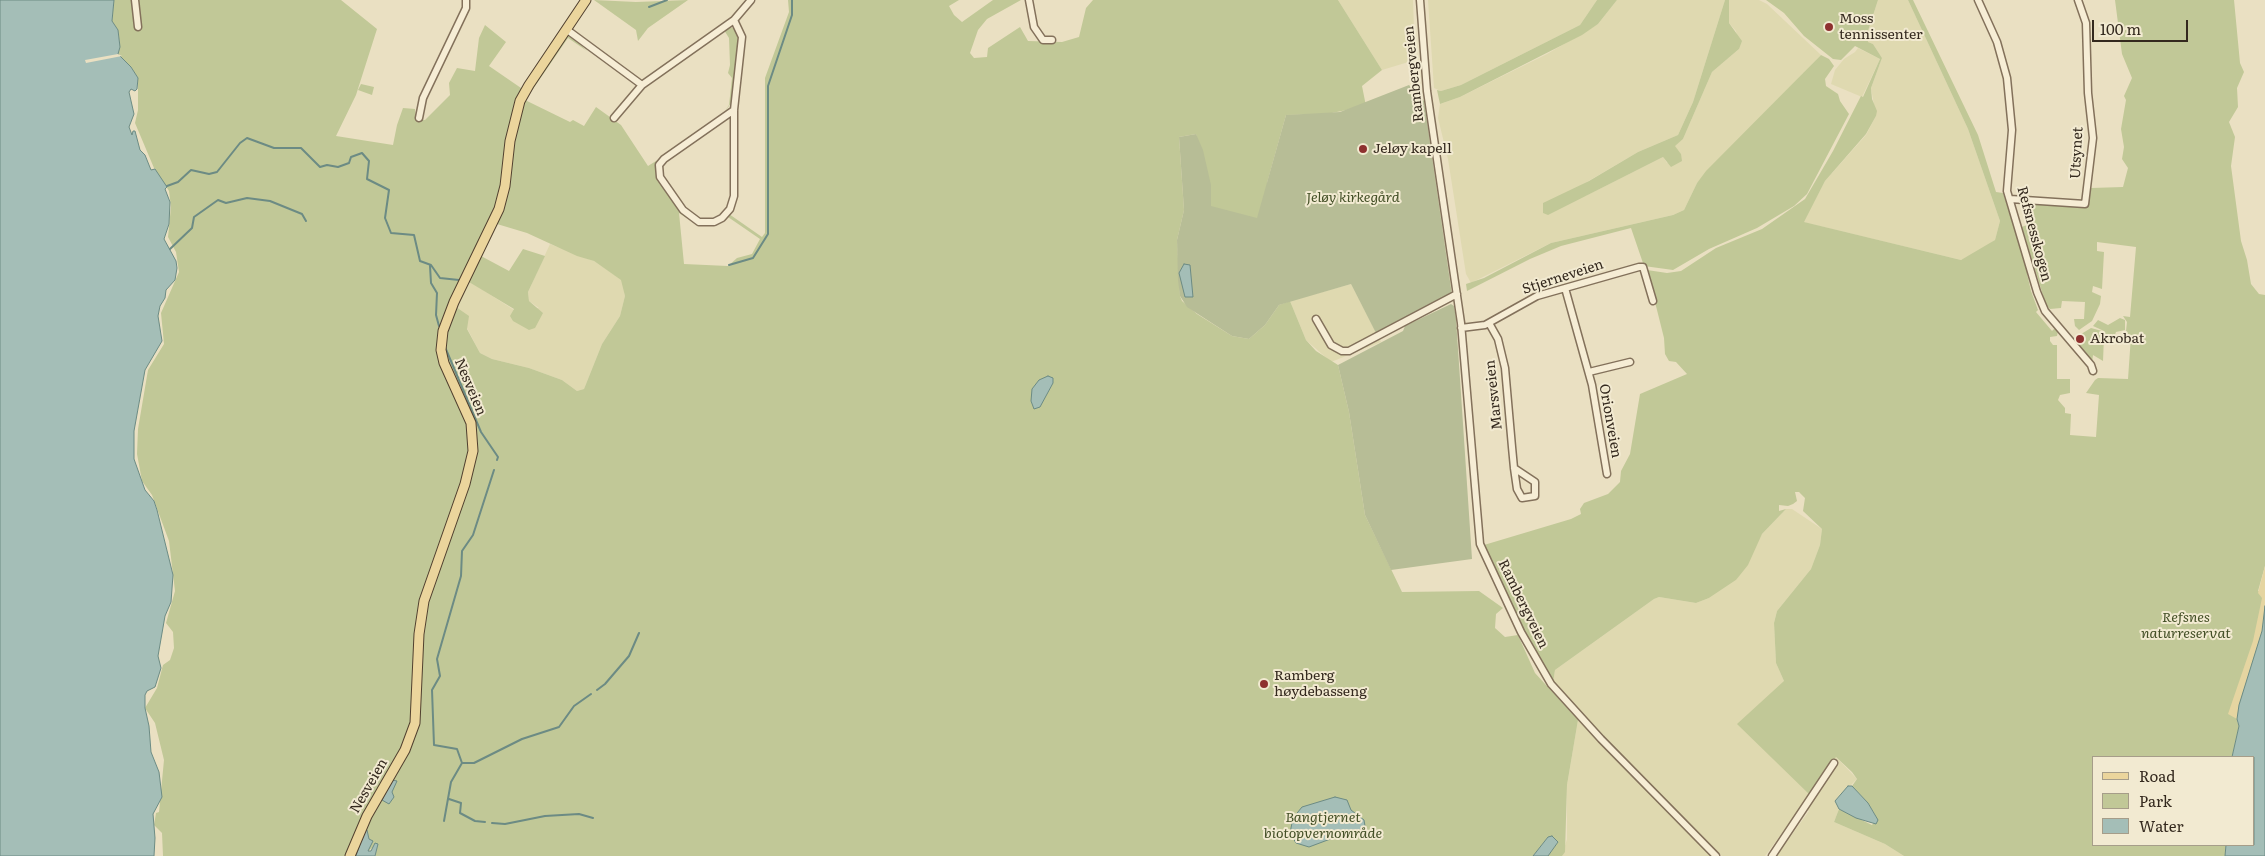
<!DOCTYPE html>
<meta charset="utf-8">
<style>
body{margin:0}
#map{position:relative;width:2265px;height:856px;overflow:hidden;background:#eae0c2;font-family:Literata,serif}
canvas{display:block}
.legend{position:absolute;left:2092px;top:756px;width:162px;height:90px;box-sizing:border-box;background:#f2ead1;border:1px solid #a69d89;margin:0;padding:6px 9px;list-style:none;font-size:15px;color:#34291e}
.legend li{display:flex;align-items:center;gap:10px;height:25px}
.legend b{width:25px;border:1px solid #a69d89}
.scale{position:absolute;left:2092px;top:20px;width:96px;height:22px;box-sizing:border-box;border:2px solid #34291e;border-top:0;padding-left:6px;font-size:15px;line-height:18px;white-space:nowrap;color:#34291e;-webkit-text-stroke:4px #f2ead1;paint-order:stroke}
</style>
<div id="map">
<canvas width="2265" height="856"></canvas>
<ul class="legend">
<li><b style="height:6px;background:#ebd59c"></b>Road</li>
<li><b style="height:14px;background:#c1c897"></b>Park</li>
<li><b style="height:14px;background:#a4beb7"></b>Water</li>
</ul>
<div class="scale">100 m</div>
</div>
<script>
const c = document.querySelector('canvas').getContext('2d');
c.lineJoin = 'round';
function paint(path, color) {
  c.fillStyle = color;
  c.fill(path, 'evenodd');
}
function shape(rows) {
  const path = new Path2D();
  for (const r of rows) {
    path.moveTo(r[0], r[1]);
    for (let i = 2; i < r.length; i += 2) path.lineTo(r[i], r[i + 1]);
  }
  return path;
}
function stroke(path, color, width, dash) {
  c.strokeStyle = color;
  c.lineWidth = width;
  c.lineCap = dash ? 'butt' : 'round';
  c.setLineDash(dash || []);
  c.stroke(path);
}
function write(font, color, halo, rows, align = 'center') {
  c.font = font + ' Literata,serif';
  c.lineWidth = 4;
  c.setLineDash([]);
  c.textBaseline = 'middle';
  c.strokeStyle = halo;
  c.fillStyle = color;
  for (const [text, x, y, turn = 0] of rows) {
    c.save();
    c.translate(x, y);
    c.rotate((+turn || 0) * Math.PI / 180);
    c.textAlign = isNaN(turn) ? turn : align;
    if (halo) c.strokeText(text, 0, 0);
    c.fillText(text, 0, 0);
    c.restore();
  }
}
const farmland = shape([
 [1338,0,1413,0,1415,60,1382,70],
 [1428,0,1597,0,1580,25,1461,85,1441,91,1434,88],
 [1617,0,1725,0,1693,102,1678,135,1638,152,1568,193,1585,196,1663,157,1667,163,1681,154,1674,146,1683,139,1712,72,1739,49,1736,31,1729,23,1729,0,1759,0,1767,4,1821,55,1697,183,1684,210,1673,215,1551,243,1471,283,1466,274,1448,159,1438,118,1440,104,1460,97,1547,54,1598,24],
 [1878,0,1908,0,1968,129,2000,221,1995,240,1978,252,1961,260,1803,222,1825,181,1866,135,1876,116,1871,88,1882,58,1873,44,1868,42,1867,34],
 [1858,48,1880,59,1862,97,1831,84,1835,70,1844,59,1855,52],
 [550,244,594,261,622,280,625,296,620,316,602,344,584,389,577,391,562,380,529,368,492,359,480,353,456,307,469,281,514,310,539,308,529,301,528,292],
 [1351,284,1381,342,1331,362,1306,340,1290,301],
 [1786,509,1792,509,1822,529,1820,545,1811,569,1777,611,1774,623,1776,663,1784,681,1832,762,1836,757,1857,779,1835,801,1839,809,1834,822,1885,844,1904,856,1778,856,1777,855,1809,811,1802,806,1765,856,1722,856,1644,780,1553,683,1555,670,1654,599,1659,597,1696,603,1709,598,1736,580,1762,534],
 [1578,720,1708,853,1712,856,1562,856,1567,839,1567,785]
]);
const green = shape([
 [114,0,341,0,377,29,356,95,336,136,393,145,397,125,403,108,415,109,416,119,425,120,450,95,449,83,457,68,475,71,479,38,485,25,506,42,489,66,521,88,525,100,570,122,573,120,584,126,596,107,621,125,648,166,664,156,656,166,658,176,688,219,679,213,684,264,728,266,737,258,752,254,760,239,728,217,729,214,762,237,765,233,765,78,789,12,788,0,959,0,949,6,954,15,962,22,993,0,1021,0,987,19,978,30,970,53,974,58,987,57,988,48,1020,27,1028,41,1062,42,1079,37,1086,8,1093,0,1338,0,1382,70,1362,86,1366,106,1327,114,1286,115,1267,183,1277,206,1216,243,1196,134,1179,137,1184,210,1177,240,1180,296,1182,301,1197,314,1232,336,1249,339,1265,325,1279,305,1290,301,1306,340,1316,351,1338,365,1349,412,1365,515,1402,592,1479,591,1503,608,1496,614,1495,628,1505,637,1518,635,1535,673,1578,720,1567,785,1565,852,1562,856,1548,856,1558,842,1548,837,1533,856,375,856,378,844,368,851,369,839,367,830,365,830,356,856,163,856,162,833,154,825,156,813,159,812,164,760,155,723,145,708,157,688,163,665,170,660,174,648,173,632,166,623,175,591,169,541,152,495,142,481,137,454,138,429,148,370,164,344,161,313,179,272,176,252,168,237,171,207,169,191,154,168,135,123,138,110,138,78,131,67,118,54,120,47,118,30,112,21],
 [497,224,527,233,577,256,594,261,621,280,625,296,620,316,602,344,584,389,577,391,562,380,529,368,492,359,480,353,467,329,469,316,456,307,469,282,514,309,510,316,513,321,529,330,535,328,543,313,529,301,528,292,545,256,523,249,509,271,481,256],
 [1053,383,1047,393,1034,408,1031,401],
 [594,0,636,2,688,0,648,28,638,41,636,30],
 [1597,0,1617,0,1598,24,1582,35,1460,97,1440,104,1437,90,1441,91,1461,85,1580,25],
 [1725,0,1729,0,1729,23,1742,41,1739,49,1712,72,1683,139,1675,146,1681,154,1682,161,1671,167,1663,157,1548,215,1543,213,1543,203,1589,181,1638,152,1678,135,1693,102],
 [1766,0,1878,0,1867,34,1868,42,1873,44,1882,58,1871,88,1872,99,1877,111,1876,116,1866,134,1825,181,1804,222,1961,260,1995,240,2000,221,1968,129,1908,0,1913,0,1978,135,1996,192,2003,193,2028,270,2027,274,2031,291,2038,310,2036,312,2052,331,2055,328,2058,331,2057,336,2050,337,2050,341,2053,345,2057,345,2057,379,2070,379,2070,393,2060,395,2058,400,2065,408,2065,413,2071,414,2070,435,2096,437,2099,395,2086,393,2095,380,2098,378,2128,379,2131,336,2117,334,2123,334,2126,331,2127,322,2123,316,2130,317,2136,247,2097,242,2097,251,2104,252,2102,289,2093,286,2092,292,2101,296,2100,304,2092,321,2079,330,2075,326,2074,319,2084,319,2085,302,2062,301,2061,308,2050,309,2046,305,2022,227,2031,223,2032,208,2036,203,2087,208,2091,188,2123,187,2128,168,2122,159,2124,147,2121,129,2126,100,2124,96,2132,78,2122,54,2115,0,2234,0,2240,63,2244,72,2237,88,2238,107,2229,122,2235,137,2231,166,2241,241,2247,260,2251,284,2259,294,2265,295,2265,566,2258,591,2265,594,2262,631,2237,721,2239,726,2232,757,2094,757,2094,845,2226,845,2225,856,1904,856,1885,844,1834,822,1839,809,1872,825,1877,818,1868,803,1852,786,1857,779,1852,772,1836,757,1810,795,1737,724,1784,681,1776,663,1774,623,1777,611,1811,569,1820,545,1822,529,1803,511,1805,498,1799,492,1795,492,1797,501,1793,504,1788,506,1779,505,1779,511,1786,509,1762,534,1748,565,1736,580,1709,598,1696,603,1659,597,1654,599,1555,670,1553,683,1526,638,1484,545,1571,519,1581,514,1580,509,1584,503,1608,494,1620,482,1621,471,1630,454,1640,394,1687,374,1676,362,1669,361,1665,354,1664,338,1647,270,1667,273,1681,271,1716,248,1762,229,1805,199,1833,151,1861,96,1863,97,1880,59,1855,46,1841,60,1833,59,1804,36,1784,13],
 [730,27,736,29,739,45,731,103,724,113,729,105,732,78,728,73,730,65,729,38,724,30],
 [567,36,571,36,587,51,568,38,531,92,529,91],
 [1821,55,1829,59,1834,66,1825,79,1826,86,1838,94,1840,101,1849,114,1807,194,1794,206,1757,228,1709,249,1673,270,1644,266,1631,228,1561,246,1530,259,1467,291,1466,284,1484,278,1551,243,1673,215,1684,210,1697,183,1706,171],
 [361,84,374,87,372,95,358,90],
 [2120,318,2125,320,2125,330,2116,332,2113,341,2106,341,2104,331,2093,326,2098,320,2108,325],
 [2091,328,2102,331,2104,337,2103,361,2093,355,2092,363,2073,339]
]);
const sand = shape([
 [2265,566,2265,606,2262,631,2241,699,2237,719,2228,714,2253,641,2262,598,2258,593]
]);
const cemetery = shape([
 [1409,85,1424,101,1452,295,1377,335,1351,284,1279,305,1265,325,1249,339,1232,336,1187,307,1180,296,1178,280,1177,240,1184,210,1179,137,1196,134,1203,150,1211,185,1211,206,1257,218,1286,115,1340,112],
 [1451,304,1454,306,1456,319,1472,559,1391,570,1365,515,1349,412,1338,365,1403,331,1405,326]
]);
const water = shape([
 [0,0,114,0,112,21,118,30,120,47,118,54,131,67,138,78,137,89,135,91,131,89,129,92,134,114,129,127,132,135,133,131,135,131,140,150,145,155,151,170,155,169,167,187,165,189,170,202,169,224,164,239,176,261,177,268,175,280,166,290,165,298,160,306,158,316,162,341,145,370,134,431,134,459,145,490,154,501,157,510,173,575,171,602,165,616,158,656,161,668,155,687,147,691,145,695,145,708,149,726,151,752,159,772,162,797,153,814,155,838,154,856,0,856,0,0],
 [1184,264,1190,265,1193,297,1185,297,1179,273,1184,264],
 [1048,376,1053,378,1053,383,1040,407,1034,409,1031,401,1032,389,1039,380,1048,376],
 [2265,606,2265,856,2225,856,2226,845,2254,845,2254,757,2232,757,2239,726,2237,719,2239,705,2262,631,2265,606],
 [392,780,397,781,392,792,394,797,389,804,382,800,392,780],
 [1848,786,1852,786,1868,803,1878,820,1876,824,1856,818,1839,809,1835,801,1848,786],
 [1335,797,1347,800,1351,810,1364,820,1365,826,1354,834,1341,835,1309,847,1296,843,1290,833,1293,818,1302,807,1335,797],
 [365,829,367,830,369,839,373,841,368,851,371,851,375,843,378,844,375,856,356,856,365,829],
 [1552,836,1558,842,1548,856,1533,856,1548,837,1552,836]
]);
const pier = shape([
 [118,54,122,56,86,63,85,60]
]);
const stream = shape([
 [649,7,667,0],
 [167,186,178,182,191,170,209,174,217,172,240,143,247,138,274,148,301,148,320,167,327,165,338,167,349,163,351,157,362,153,369,161,367,179,389,190,385,218,391,233,414,235,420,261,431,265,440,278,459,280],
 [170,249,192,228,194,217,218,200,226,203,247,198,270,201,302,214,306,221],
 [729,265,753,258,768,234,768,86,792,15,792,0],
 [430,266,431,283,437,293,436,315,439,326],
 [445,347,481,432,498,457,497,460],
 [597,690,605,684,629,656,639,633],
 [462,763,474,763,522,739,559,727,574,706,591,694],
 [449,799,461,803,460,813,475,821,485,822],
 [444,821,451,782,462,763,457,749,434,745,432,690,440,676,437,659,461,576,462,551,473,535,494,470],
 [492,823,505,824,545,816,579,814,593,818]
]);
const minor = shape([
 [135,0,138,27],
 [1029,0,1034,27,1043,40,1052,40],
 [1420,0,1427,91,1461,323,1480,544,1521,632,1551,684,1601,739,1716,856],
 [1978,0,1997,42,2007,78,2012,130,2007,191,2037,292,2045,311,2091,365,2093,371],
 [566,29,642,85],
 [734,110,664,159,659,165,660,177,683,210,699,222,714,222,722,218,730,209,734,196,734,110,742,37,734,20],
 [419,118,423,98,466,8,466,0],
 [614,118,642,85,734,20,751,0],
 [2010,199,2085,204,2093,138,2088,93,2086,23,2078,0],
 [1565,288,1592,385,1607,474],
 [1316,319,1331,345,1342,351,1349,351,1457,294],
 [1489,323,1498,339,1505,368,1512,447,1514,468,1517,489,1522,498,1535,496,1535,482,1514,468],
 [1461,328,1485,325,1537,296,1639,267,1643,267,1653,301],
 [1589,372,1630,362],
 [1772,856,1834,763]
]);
const major = shape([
 [350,856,367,816,405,750,415,723,419,634,424,601,465,484,473,451,471,423,444,363,441,350,443,331,454,302,499,209,505,186,510,141,520,101,529,85,586,0]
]);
const markers = [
 [1829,27,5,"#8e312f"],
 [1363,149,5,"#8e312f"],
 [2080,339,5,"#8e312f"],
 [1264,684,5,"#8e312f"]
];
const poiNames = [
 ["Moss",1839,19],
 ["tennissenter",1839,35],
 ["Jeløy kapell",1373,149],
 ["Akrobat",2090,339],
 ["Ramberg",1274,676],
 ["høydebasseng",1274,692]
];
const streetNames = [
 ["Rambergveien",1414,74,-96],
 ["Utsynet",2077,153,-87],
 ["Refsnesskogen",2034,234,75],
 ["Stjerneveien",1563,277,-18],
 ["Nesveien",470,387,67],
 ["Marsveien",1494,395,-96],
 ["Orionveien",1610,421,80],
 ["Rambergveien",1523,604,64],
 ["Nesveien",369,786,-60]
];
const parkNames = [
 ["Jeløy kirkegård",1353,198],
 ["Refsnes",2186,618],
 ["naturreservat",2186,634],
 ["Bangtjernet",1323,818],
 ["biotopvernområde",1323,834]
];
paint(farmland, '#dfd9b0');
paint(green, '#c1c897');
paint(sand, '#e5d5a1');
paint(cemetery, '#b7bd96');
paint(water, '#a4beb7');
stroke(water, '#6c8b84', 1);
paint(pier, '#eae0c2');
stroke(stream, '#6c8b84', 2);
stroke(minor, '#83715b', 9);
stroke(major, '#51402f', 11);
stroke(minor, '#f6edd5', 6);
stroke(major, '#ebd59c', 9);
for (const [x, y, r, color] of markers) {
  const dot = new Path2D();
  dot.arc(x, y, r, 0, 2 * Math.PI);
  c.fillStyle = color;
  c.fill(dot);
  stroke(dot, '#f2ead1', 2);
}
write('14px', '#34291e', '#f2ead1', poiNames, 'left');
write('14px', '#34291e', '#f2ead1', streetNames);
write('italic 14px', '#434f26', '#f2ead1', parkNames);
</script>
